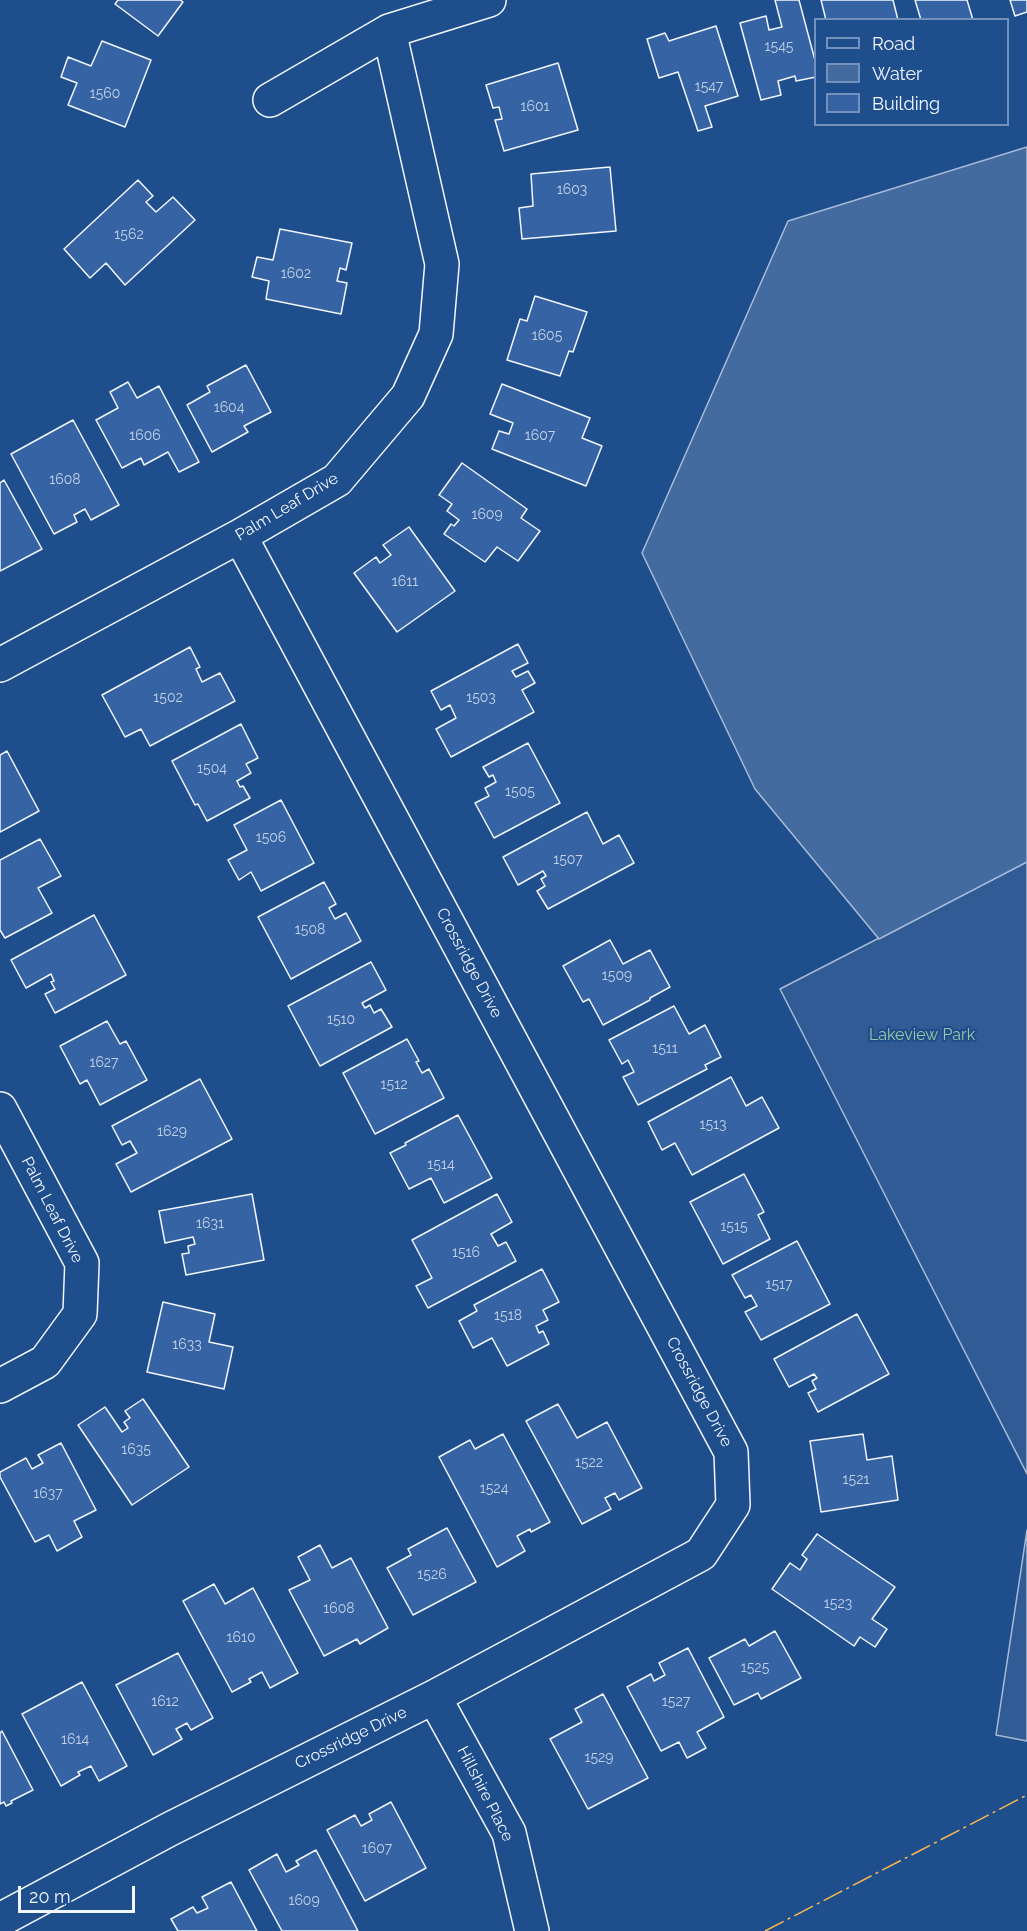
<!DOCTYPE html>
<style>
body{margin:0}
#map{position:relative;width:1027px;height:1931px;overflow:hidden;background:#1f4e8c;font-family:Raleway,sans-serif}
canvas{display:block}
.legend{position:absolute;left:814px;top:18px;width:195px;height:108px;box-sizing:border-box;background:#1f4e8c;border:2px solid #7391ba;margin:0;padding:8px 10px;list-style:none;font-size:18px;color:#f2f6ff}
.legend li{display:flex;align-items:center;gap:12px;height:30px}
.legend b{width:30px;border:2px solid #7391ba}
.scale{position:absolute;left:18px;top:1886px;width:117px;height:27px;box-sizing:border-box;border:3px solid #f2f6ff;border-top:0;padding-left:8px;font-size:18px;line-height:21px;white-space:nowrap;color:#f2f6ff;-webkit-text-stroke:4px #1f4e8c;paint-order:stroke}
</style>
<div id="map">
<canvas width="1027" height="1931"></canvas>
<ul class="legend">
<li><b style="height:8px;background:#1f4e8c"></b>Road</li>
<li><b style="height:16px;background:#446ba0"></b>Water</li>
<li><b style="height:16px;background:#3563a3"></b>Building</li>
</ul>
<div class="scale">20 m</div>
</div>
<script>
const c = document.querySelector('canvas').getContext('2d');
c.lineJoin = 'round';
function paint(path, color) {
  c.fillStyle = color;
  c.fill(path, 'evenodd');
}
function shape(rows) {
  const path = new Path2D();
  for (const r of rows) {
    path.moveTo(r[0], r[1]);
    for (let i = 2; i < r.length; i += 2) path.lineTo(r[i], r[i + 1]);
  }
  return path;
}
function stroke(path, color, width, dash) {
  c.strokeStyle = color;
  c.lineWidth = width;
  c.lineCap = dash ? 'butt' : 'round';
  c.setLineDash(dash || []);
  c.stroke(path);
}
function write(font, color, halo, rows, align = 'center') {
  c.font = font + ' Raleway,sans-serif';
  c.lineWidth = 4.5;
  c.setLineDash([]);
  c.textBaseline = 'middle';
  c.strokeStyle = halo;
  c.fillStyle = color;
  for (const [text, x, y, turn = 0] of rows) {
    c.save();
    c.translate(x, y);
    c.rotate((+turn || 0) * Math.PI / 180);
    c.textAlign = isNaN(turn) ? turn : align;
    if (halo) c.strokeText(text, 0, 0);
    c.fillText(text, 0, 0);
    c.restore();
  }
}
const built = shape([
 [1027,862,1027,1474,780,989,1027,862],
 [1027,1530,1027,1741,996,1735,1027,1530]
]);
const water = shape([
 [1027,147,1027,862,879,939,755,789,642,553,788,221,1027,147]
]);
const building = shape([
 [118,0,180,0,183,2,158,36,115,4,118,0],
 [775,0,799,0,816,64,816,77,796,81,795,76,778,81,781,95,761,100,740,23,766,16,769,30,782,27,775,0],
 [821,0,893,0,898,20,826,20,821,0],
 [915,0,967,0,973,20,921,20,915,0],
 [1010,0,1027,0,1027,12,1015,16,1010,0],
 [716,26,738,96,705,106,712,127,698,131,678,72,659,78,647,39,665,33,669,41,716,26],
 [102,41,151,60,125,127,68,105,77,83,61,77,68,57,91,66,102,41],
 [558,63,578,130,504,151,495,120,502,119,499,107,493,108,486,85,558,63],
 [610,167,616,231,522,239,519,208,533,206,531,174,610,167],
 [138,180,153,196,146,202,156,212,173,197,195,220,125,285,106,263,90,278,64,249,138,180],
 [280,229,352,243,346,270,340,268,337,281,347,283,341,314,266,299,269,281,252,277,257,257,273,260,280,229],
 [535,296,587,312,573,352,569,351,560,376,507,360,520,319,527,321,535,296],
 [246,365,271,412,244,426,248,432,212,452,187,405,210,392,207,386,246,365],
 [128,382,137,398,159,386,199,462,179,472,168,452,144,465,141,458,122,468,96,420,118,408,110,392,128,382],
 [502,384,590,418,582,438,602,446,586,486,492,449,499,431,509,434,513,423,490,414,502,384],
 [73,420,119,505,91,520,85,509,74,515,77,522,54,534,11,454,73,420],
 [462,463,527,509,521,518,540,531,518,561,497,547,485,562,444,534,451,524,454,526,459,520,447,511,452,504,439,495,462,463],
 [4,480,42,549,0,571,0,483,4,480],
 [409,527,455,591,397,632,354,573,376,557,380,563,391,555,383,545,409,527],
 [518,644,528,663,512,671,516,677,528,671,535,683,522,690,534,712,451,757,436,729,456,718,450,705,441,710,431,691,518,644],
 [190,647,200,667,196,669,202,682,220,673,235,701,150,746,141,729,125,737,102,695,190,647],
 [241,724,258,758,246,764,251,773,237,781,240,787,243,786,250,798,207,821,198,804,195,805,172,761,241,724],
 [528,743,560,803,494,838,475,803,489,796,485,788,496,782,493,775,489,777,483,767,528,743],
 [7,751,39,811,0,832,0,755,7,751],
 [281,800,314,863,261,891,251,872,239,880,228,860,247,850,234,825,281,800],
 [587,812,603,844,619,835,634,863,548,909,537,891,545,886,541,879,546,876,543,871,518,885,503,857,587,812],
 [40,839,61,876,38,888,52,913,5,938,0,930,0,860,40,839],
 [324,882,336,904,329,908,335,919,346,913,361,941,291,979,258,917,324,882],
 [94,915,126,975,55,1013,45,994,55,989,51,982,54,981,51,974,26,988,11,960,94,915],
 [610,940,623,964,650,950,670,987,650,998,650,1000,603,1025,589,999,583,1002,563,966,610,940],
 [371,962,386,990,362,1003,365,1008,370,1005,374,1013,381,1009,392,1027,320,1066,288,1006,371,962],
 [674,1006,689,1034,705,1025,721,1057,705,1065,707,1069,638,1105,623,1077,634,1072,628,1060,622,1064,609,1040,674,1006],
 [107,1021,120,1044,126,1041,147,1080,100,1105,87,1080,80,1084,60,1046,107,1021],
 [407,1039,419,1061,416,1062,422,1073,429,1069,444,1098,375,1134,343,1073,407,1039],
 [731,1077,746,1106,762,1097,779,1128,692,1175,675,1143,662,1150,648,1122,731,1077],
 [200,1079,232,1139,131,1192,116,1164,137,1153,130,1141,122,1145,112,1126,200,1079],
 [458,1115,492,1178,444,1203,431,1178,409,1189,390,1153,406,1145,405,1143,458,1115],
 [744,1174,764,1212,758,1215,770,1239,723,1264,690,1202,744,1174],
 [252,1194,264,1260,186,1275,182,1254,189,1253,188,1246,195,1244,193,1237,165,1243,159,1211,252,1194],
 [497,1194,512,1222,491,1234,498,1246,506,1242,516,1261,428,1308,416,1286,432,1278,412,1240,497,1194],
 [797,1241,830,1304,761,1340,745,1312,757,1306,751,1295,745,1298,732,1275,797,1241],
 [542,1269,559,1302,543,1310,548,1320,536,1326,539,1333,543,1331,549,1344,507,1366,492,1338,473,1348,459,1321,477,1311,474,1305,542,1269],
 [163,1302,215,1314,209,1342,233,1347,224,1389,147,1372,163,1302],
 [857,1314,889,1374,818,1412,808,1393,816,1389,812,1381,817,1378,814,1374,789,1387,774,1359,857,1314],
 [143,1399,189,1467,132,1505,78,1425,105,1407,122,1432,128,1428,124,1422,130,1418,125,1411,143,1399],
 [558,1404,577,1438,607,1422,642,1488,619,1500,615,1493,605,1498,611,1509,582,1524,526,1421,558,1404],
 [503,1434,550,1522,531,1532,530,1529,517,1536,525,1551,497,1567,439,1457,470,1440,475,1449,503,1434],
 [863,1434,867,1460,892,1456,898,1500,821,1512,810,1441,863,1434],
 [61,1443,96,1510,74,1521,82,1537,57,1551,49,1535,35,1542,0,1477,0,1472,26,1458,32,1469,43,1463,38,1455,61,1443],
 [447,1528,476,1582,413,1615,387,1568,411,1555,408,1549,447,1528],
 [817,1534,895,1587,872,1619,887,1629,875,1647,860,1637,854,1646,772,1589,790,1563,800,1570,807,1559,802,1555,817,1534],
 [320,1545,332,1568,351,1558,388,1628,360,1644,357,1639,324,1656,289,1590,310,1580,298,1557,320,1545],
 [214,1584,225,1604,253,1588,298,1673,270,1688,262,1672,249,1679,251,1682,232,1692,183,1601,214,1584],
 [775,1631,801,1678,761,1699,758,1693,734,1705,709,1658,745,1639,749,1646,775,1631],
 [688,1648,724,1717,697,1732,706,1748,687,1758,679,1742,661,1751,627,1687,651,1674,654,1681,665,1675,659,1663,688,1648],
 [178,1653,213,1718,191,1730,187,1723,176,1729,182,1739,153,1755,116,1685,178,1653],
 [82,1682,127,1766,99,1781,91,1766,78,1772,80,1775,61,1786,22,1714,82,1682],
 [603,1694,648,1778,588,1809,550,1739,582,1722,575,1709,603,1694],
 [2,1731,33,1790,11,1801,12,1803,6,1806,4,1802,0,1804,0,1733,2,1731],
 [391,1802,426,1868,365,1901,327,1830,355,1815,361,1826,372,1820,369,1814,391,1802],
 [316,1850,358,1931,282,1931,249,1870,277,1854,286,1872,299,1865,296,1861,316,1850],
 [231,1882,257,1931,178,1931,171,1919,193,1907,197,1913,208,1908,202,1897,231,1882]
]);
const street = shape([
 [270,100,389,31,489,0],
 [0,665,240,536,337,480,408,396,436,334,442,264,389,31],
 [0,1109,82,1263,80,1314,45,1362,0,1386],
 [434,1697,509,1833,532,1931],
 [0,1920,170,1829,434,1697,701,1554,733,1505,731,1452,240,536]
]);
const power = shape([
 [765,1931,1027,1795]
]);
const numberNames = [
 ["1545",779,47],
 ["1547",709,87],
 ["1560",105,94],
 ["1601",535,107],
 ["1603",572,190],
 ["1562",129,235],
 ["1602",296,274],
 ["1605",547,336],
 ["1604",229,408],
 ["1606",145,436],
 ["1607",540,436],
 ["1608",65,480],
 ["1609",487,515],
 ["1611",405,582],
 ["1502",168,698],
 ["1503",481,698],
 ["1504",212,769],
 ["1505",520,792],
 ["1506",271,838],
 ["1507",568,860],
 ["1508",310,930],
 ["1509",617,976],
 ["1510",341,1020],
 ["1511",665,1049],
 ["1627",104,1063],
 ["1512",394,1085],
 ["1513",713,1125],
 ["1629",172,1132],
 ["1514",441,1165],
 ["1631",210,1224],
 ["1515",734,1227],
 ["1516",466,1253],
 ["1517",779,1285],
 ["1518",508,1316],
 ["1633",187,1345],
 ["1635",136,1450],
 ["1522",589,1463],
 ["1521",856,1480],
 ["1524",494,1489],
 ["1637",48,1494],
 ["1526",432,1575],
 ["1523",838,1604],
 ["1608",339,1609],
 ["1610",241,1638],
 ["1525",755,1668],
 ["1612",165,1702],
 ["1527",676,1702],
 ["1614",75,1740],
 ["1529",599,1758],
 ["1607",377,1849],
 ["1609",304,1901]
];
const streetNames = [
 ["Palm Leaf Drive",287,507,-31],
 ["Crossridge Drive",469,963,62],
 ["Palm Leaf Drive",52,1210,63],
 ["Crossridge Drive",699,1392,62],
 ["Crossridge Drive",351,1738,-26],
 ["Hillshire Place",485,1794,63]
];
const parkNames = [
 ["Lakeview Park",922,1035]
];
paint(built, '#305b95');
stroke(built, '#a8bbd7', 1.5);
paint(water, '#446ba0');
stroke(water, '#a8bbd7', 1.5);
paint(building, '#3563a3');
stroke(building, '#f2f6ff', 1.5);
stroke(street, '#f2f6ff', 36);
stroke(street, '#1f4e8c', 33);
stroke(power, '#ffb74d', 1.5, [21, 4.5, 3, 4.5]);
write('14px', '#c3d1e8', null, numberNames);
write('16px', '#f2f6ff', '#1f4e8c', streetNames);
write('16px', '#97c8a6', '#1f4e8c', parkNames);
</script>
